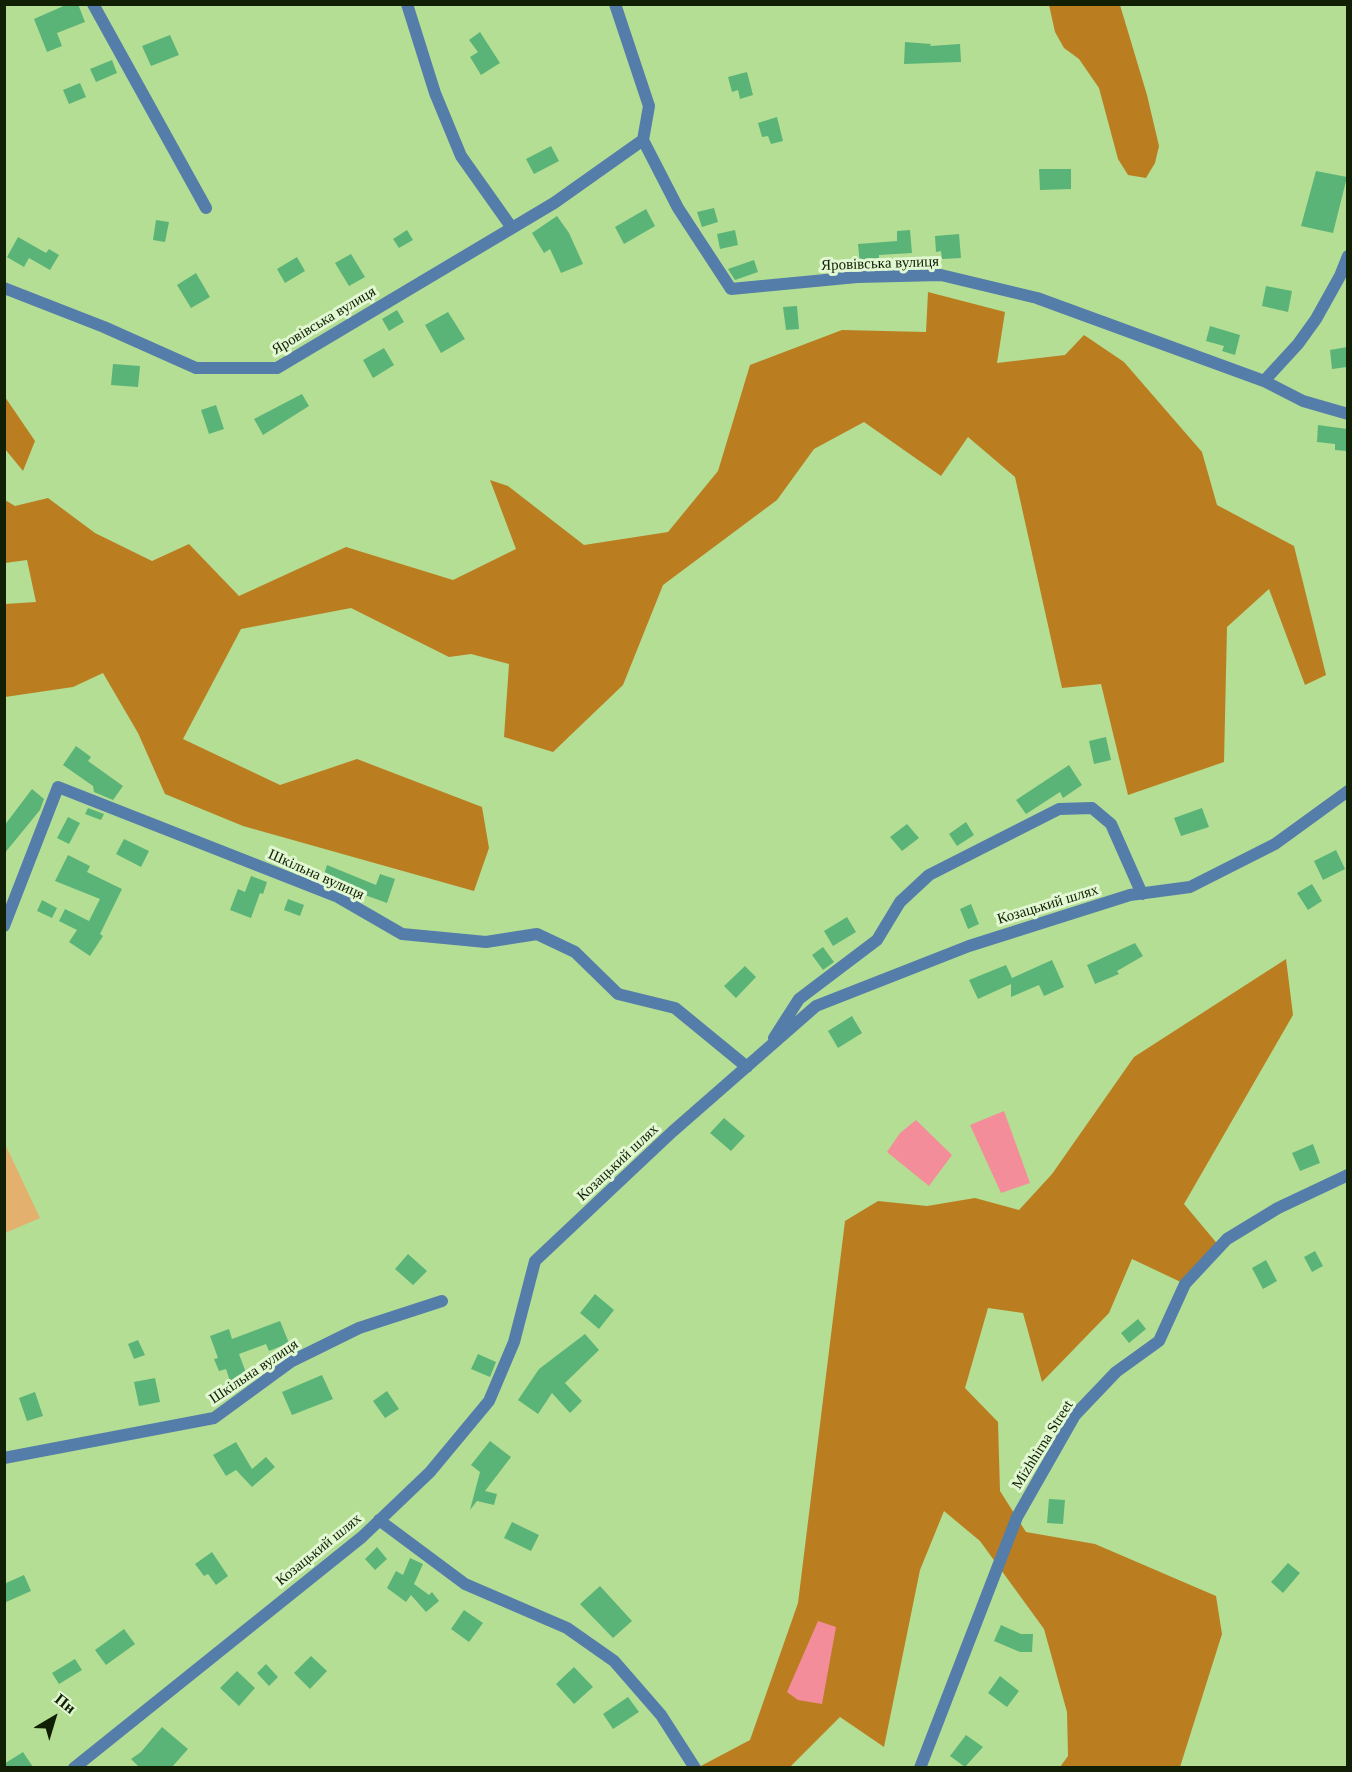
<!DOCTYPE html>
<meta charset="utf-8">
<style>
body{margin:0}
#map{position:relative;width:1352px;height:1772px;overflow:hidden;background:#b4de94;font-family:"Times New Roman",serif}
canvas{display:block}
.frame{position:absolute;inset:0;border:6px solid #112004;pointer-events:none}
.north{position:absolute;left:24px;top:1688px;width:60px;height:60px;-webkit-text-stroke:4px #e2f8d3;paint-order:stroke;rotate:38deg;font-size:16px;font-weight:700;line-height:24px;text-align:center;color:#112004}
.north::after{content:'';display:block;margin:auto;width:21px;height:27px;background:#112004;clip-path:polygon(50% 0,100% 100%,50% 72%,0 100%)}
</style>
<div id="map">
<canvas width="1352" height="1772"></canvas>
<div class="frame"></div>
<div class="north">Пн</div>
</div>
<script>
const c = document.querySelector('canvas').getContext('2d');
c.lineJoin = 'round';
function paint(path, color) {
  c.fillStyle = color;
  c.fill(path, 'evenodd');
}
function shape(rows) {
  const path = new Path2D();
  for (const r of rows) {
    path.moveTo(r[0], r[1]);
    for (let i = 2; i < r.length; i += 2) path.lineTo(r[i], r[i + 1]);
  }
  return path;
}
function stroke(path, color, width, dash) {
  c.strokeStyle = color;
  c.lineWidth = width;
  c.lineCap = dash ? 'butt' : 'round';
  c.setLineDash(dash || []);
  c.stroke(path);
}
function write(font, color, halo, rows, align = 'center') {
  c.font = font + ' "Times New Roman",serif';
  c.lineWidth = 6;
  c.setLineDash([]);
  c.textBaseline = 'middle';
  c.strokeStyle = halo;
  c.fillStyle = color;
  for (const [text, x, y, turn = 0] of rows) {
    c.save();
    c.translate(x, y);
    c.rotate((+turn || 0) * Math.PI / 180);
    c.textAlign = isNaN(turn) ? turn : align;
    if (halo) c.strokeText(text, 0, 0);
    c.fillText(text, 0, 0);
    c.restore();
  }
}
const green = shape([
 [4,1142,40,1218,5,1233,4,1233]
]);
const forest = shape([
 [1049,5,1120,5,1147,95,1159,146,1155,163,1146,178,1128,175,1118,159,1099,88,1079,59,1064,48,1055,32],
 [928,292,1005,312,997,363,1065,355,1084,335,1124,362,1202,452,1217,505,1294,546,1326,675,1305,685,1269,589,1227,627,1224,762,1128,795,1101,684,1062,688,1015,477,968,437,941,476,864,422,814,449,777,500,663,585,623,685,553,752,504,737,509,664,471,654,449,657,351,608,241,629,183,739,280,785,357,759,482,807,489,848,474,891,243,826,165,794,138,733,103,673,73,687,5,697,5,604,36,602,27,560,5,563,5,500,15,506,48,498,95,533,152,561,189,544,239,596,346,547,453,580,516,549,490,480,508,486,584,545,668,532,718,471,750,365,842,330,926,332],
 [5,397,35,441,23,471,5,449],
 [1286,959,1293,1015,1184,1204,1220,1247,1185,1284,1132,1259,1109,1313,1042,1382,1023,1313,988,1308,965,1388,998,1422,1000,1491,1026,1532,1095,1544,1216,1596,1222,1634,1180,1767,1060,1767,1068,1756,1067,1712,1044,1629,980,1541,944,1511,920,1570,884,1747,840,1717,790,1767,697,1768,750,1740,798,1603,845,1221,878,1201,927,1206,975,1198,1019,1210,1052,1174,1134,1057]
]);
const water = shape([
 [1004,1111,1030,1183,1001,1193,970,1125],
 [916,1120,952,1155,929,1186,887,1152,900,1133],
 [818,1621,836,1627,822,1704,798,1700,787,1692]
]);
const building = shape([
 [68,4,78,4,85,22,57,33,62,46,47,52,34,19],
 [480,32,500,63,481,75,470,57,478,52,469,40],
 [170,35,179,55,151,66,142,46],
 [905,42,931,44,930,46,960,44,961,62,904,64],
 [112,60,117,73,96,82,90,69],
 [747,72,753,95,740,99,738,90,732,92,728,77],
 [80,83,86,97,69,104,63,90],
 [777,117,783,141,771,144,768,136,762,137,758,123],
 [551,146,559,161,534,174,526,159],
 [1039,169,1071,169,1071,189,1040,190],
 [1316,171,1347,177,1333,233,1301,226],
 [714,208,718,222,702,227,697,212],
 [646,209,655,226,624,244,615,227],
 [557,216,569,233,583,264,561,273,550,249,544,253,532,233],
 [156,220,169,222,165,242,153,240],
 [407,230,413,240,399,248,393,239],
 [735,230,738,245,720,249,717,234],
 [910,230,912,253,879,255,879,264,860,265,858,244,897,241,897,231],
 [959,234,961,258,942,259,941,251,936,252,935,236],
 [18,237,46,253,49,249,59,255,50,270,29,258,24,267,7,257],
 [351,254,365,277,349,286,335,263],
 [297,257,305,271,285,283,277,269],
 [754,260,758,272,735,280,728,269],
 [196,273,210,297,191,308,177,285],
 [1266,286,1292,291,1288,312,1262,306],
 [797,306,799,329,786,330,783,307],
 [397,310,404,322,389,331,382,319],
 [448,312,465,339,441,353,425,325],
 [1210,326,1240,335,1235,355,1222,351,1224,346,1206,341],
 [1347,347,1347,367,1332,369,1330,350],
 [384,348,394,365,373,378,363,360],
 [113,364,140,366,138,387,111,385],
 [302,394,309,406,263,435,254,419],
 [216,405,224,429,209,434,201,410],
 [1318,425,1347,429,1347,451,1335,450,1335,444,1317,442],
 [1106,737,1111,760,1094,764,1089,741],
 [76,746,91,757,88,761,123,786,113,800,94,792,93,786,63,765],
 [1069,765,1082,785,1063,798,1060,792,1026,814,1016,800],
 [32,789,44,799,40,810,4,854,4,826],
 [88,808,104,814,101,820,85,814],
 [1202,808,1209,827,1181,836,1174,818],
 [68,817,80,823,69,844,57,838],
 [966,822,974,835,957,846,949,834],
 [907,824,919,838,902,851,890,837],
 [124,839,149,851,141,867,116,854],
 [1336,850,1345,869,1323,880,1314,861],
 [68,855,90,866,87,872,122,889,100,934,103,936,90,956,69,942,77,930,59,921,65,909,89,921,100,899,55,881],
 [327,865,376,885,380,874,395,879,387,903,365,895,364,898,322,881],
 [251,876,267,882,263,894,260,893,251,918,230,910,238,889,245,892],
 [1312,884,1322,901,1308,910,1297,893],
 [288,899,304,905,300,916,284,910],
 [42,900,57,908,52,918,37,911],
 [971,904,979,924,968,929,960,909],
 [847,917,856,932,833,946,824,931],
 [1135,943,1143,956,1117,971,1119,974,1095,984,1087,965],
 [823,947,834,962,823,970,812,955],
 [1052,960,1064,987,1044,996,1039,985,1011,997,1011,984,978,999,969,980,1006,965,1012,978],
 [745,966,756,977,736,998,724,986],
 [852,1016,862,1033,838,1048,828,1031],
 [724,1118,745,1136,731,1151,710,1133],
 [1313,1144,1320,1163,1300,1171,1292,1153],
 [1315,1251,1323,1266,1312,1272,1304,1257],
 [408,1254,427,1271,413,1285,395,1269],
 [1266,1260,1277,1281,1263,1289,1252,1268],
 [595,1294,614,1310,599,1329,580,1313],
 [1138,1319,1146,1329,1129,1343,1121,1333],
 [280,1321,289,1343,269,1351,266,1344,239,1354,248,1378,231,1384,226,1369,219,1371,214,1359,218,1358,210,1336,229,1329,232,1339],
 [585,1334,599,1350,565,1383,582,1401,570,1413,552,1393,538,1414,518,1400,539,1369],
 [138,1340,145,1355,134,1359,128,1344],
 [478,1354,496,1362,490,1377,471,1369],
 [322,1375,333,1399,292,1415,282,1392],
 [155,1378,160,1402,139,1406,134,1382],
 [387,1391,399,1409,385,1418,373,1401],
 [35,1392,43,1416,27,1421,19,1398],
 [490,1441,511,1457,485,1491,497,1494,494,1505,477,1501,470,1510,480,1472,471,1465],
 [236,1442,252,1469,266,1457,275,1467,252,1487,236,1470,226,1476,213,1455],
 [1021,1467,1032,1472,1024,1488,1014,1484],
 [1049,1499,1065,1500,1063,1524,1047,1523],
 [512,1522,539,1535,531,1551,504,1538],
 [377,1547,387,1559,375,1570,365,1559],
 [212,1552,228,1576,216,1585,208,1574,204,1576,195,1564],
 [410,1558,423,1564,414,1584,429,1595,432,1592,439,1601,426,1612,411,1595,406,1602,387,1588,396,1571,403,1575],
 [1288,1563,1300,1573,1283,1593,1271,1582],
 [24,1575,31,1591,4,1603,4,1584],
 [600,1586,632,1621,613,1638,580,1604],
 [464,1610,483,1623,469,1642,451,1629],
 [1001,1625,1021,1634,1033,1634,1032,1652,1020,1652,994,1641],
 [124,1629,135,1644,106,1665,95,1650],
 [311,1656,327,1671,310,1689,294,1673],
 [75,1659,82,1670,59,1684,52,1673],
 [266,1664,278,1677,269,1686,257,1673],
 [574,1667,593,1687,574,1704,556,1684],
 [237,1671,255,1688,239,1706,220,1688],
 [1000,1676,1019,1691,1007,1707,988,1693],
 [628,1697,639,1712,613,1729,603,1714],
 [162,1727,188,1749,172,1767,139,1767,131,1759,141,1752],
 [966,1735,983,1747,965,1767,950,1756],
 [23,1752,33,1767,4,1767,4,1764]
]);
const street = shape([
 [93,4,206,208],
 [407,4,435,93,461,156,512,228],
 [615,4,649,106,643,140],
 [4,288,104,327,196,368,277,368,554,203,643,140,678,208,731,289,857,277,941,275,1037,298,1264,381,1298,344,1316,319,1340,276,1348,256],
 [1264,381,1303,401,1348,414],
 [4,926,58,787,338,897,402,934,486,942,537,934,575,952,618,994,675,1008,747,1067],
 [774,1038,799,999,877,940,900,902,929,875,1059,809,1092,808,1111,824,1142,894],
 [4,1458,214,1418,292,1361,359,1328,442,1301],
 [379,1520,465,1584,567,1628,614,1661,661,1715,695,1768],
 [74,1768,362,1537,430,1472,489,1401,514,1342,535,1261,672,1132,816,1006,969,946,1130,895,1190,887,1275,844,1348,791],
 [920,1768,1017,1517,1075,1415,1116,1372,1159,1341,1185,1284,1227,1239,1278,1208,1348,1175]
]);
const streetNames = [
 ["Яровівська вулиця",880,264,-2],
 ["Яровівська вулиця",324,321,-31],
 ["Шкільна вулиця",316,875,24],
 ["Козацький шлях",1048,905,-17],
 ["Козацький шлях",618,1163,-43],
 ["Шкільна вулиця",254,1372,-34],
 ["Mizhhirna Street",1043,1445,-58],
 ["Козацький шлях",319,1550,-39]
];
paint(green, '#e3b06d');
paint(forest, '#ba7e21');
paint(water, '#f48d9a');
paint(building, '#5ab477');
stroke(street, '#557daa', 12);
write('15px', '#112004', '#e2f8d3', streetNames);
</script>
